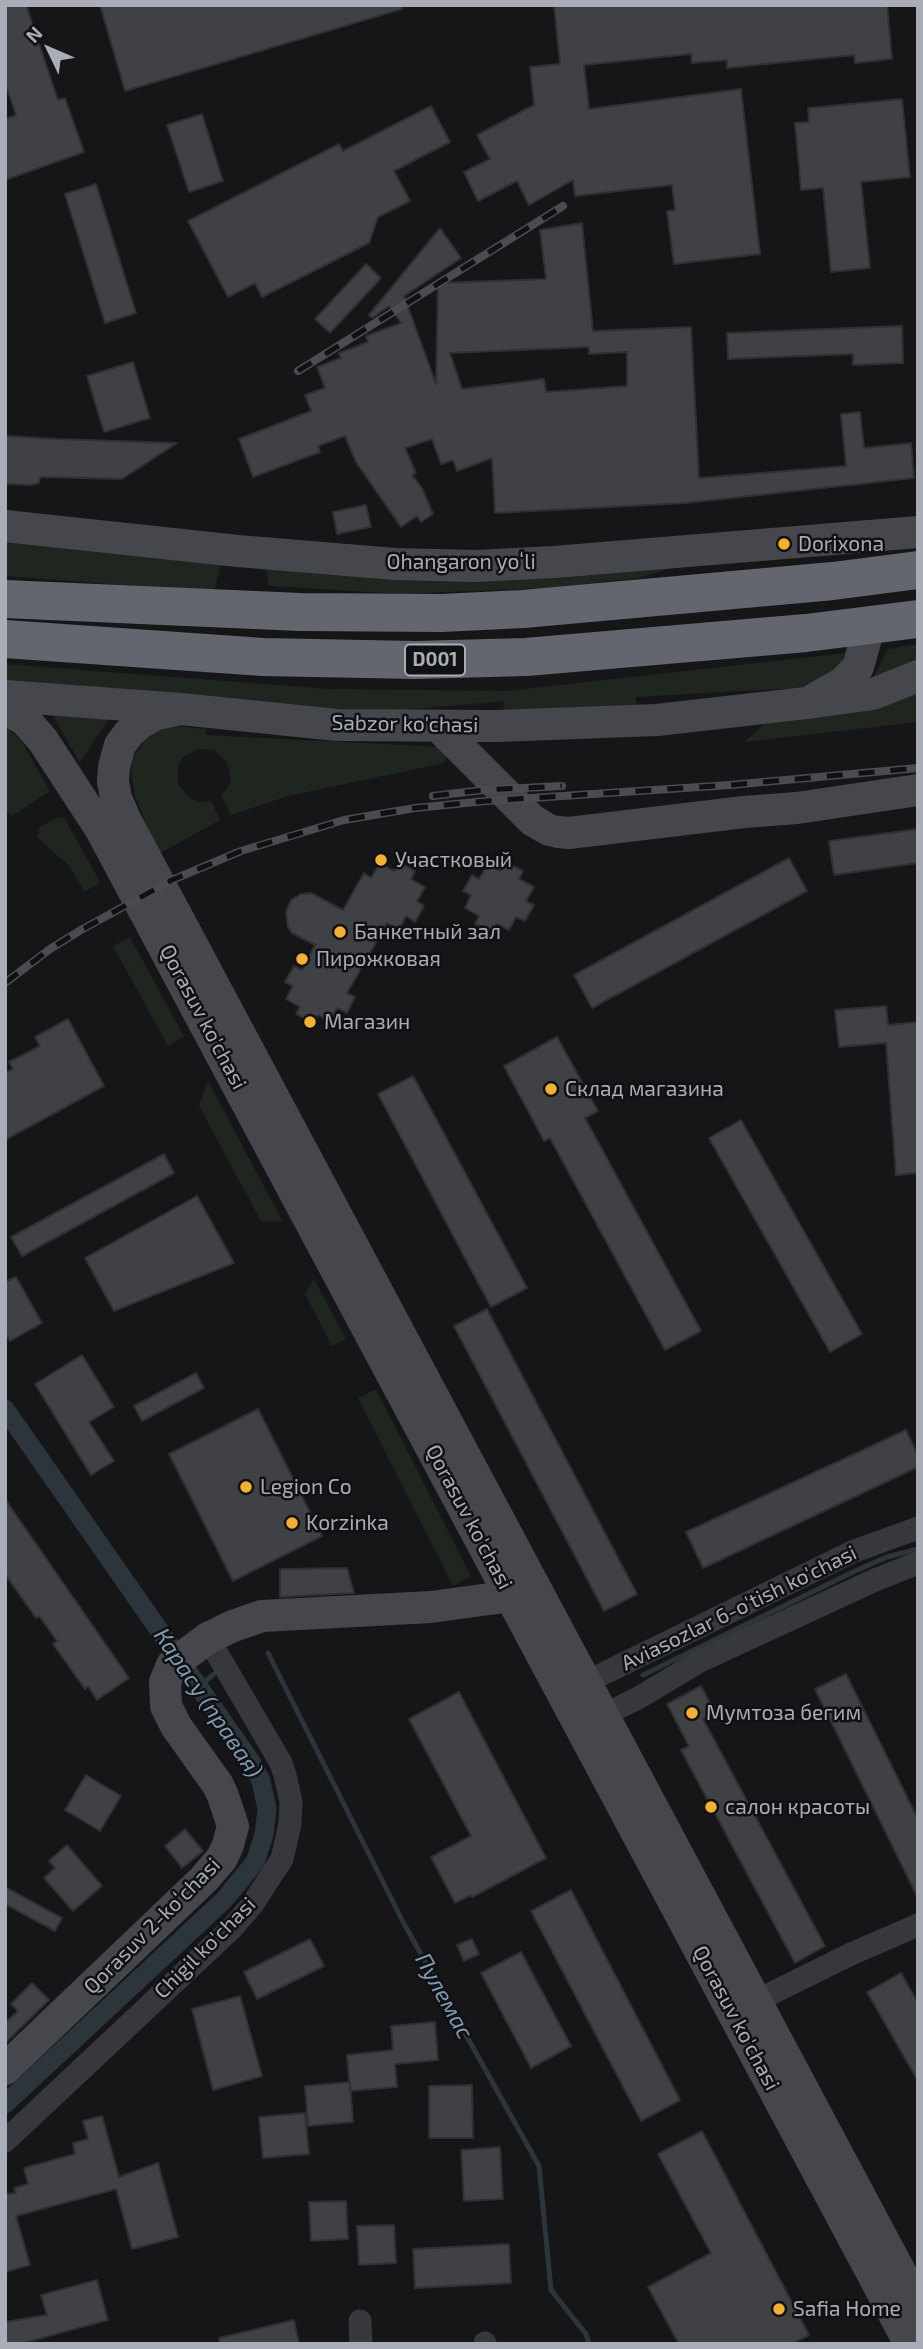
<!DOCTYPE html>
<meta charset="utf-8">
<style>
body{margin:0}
#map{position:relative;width:923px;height:2349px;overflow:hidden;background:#161618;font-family:"Exo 2",sans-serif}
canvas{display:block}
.frame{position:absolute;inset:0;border:7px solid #a8adb8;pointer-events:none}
.north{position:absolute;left:14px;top:14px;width:70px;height:70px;-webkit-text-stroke:5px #111113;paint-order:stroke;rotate:314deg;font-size:19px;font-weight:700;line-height:28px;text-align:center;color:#a8adb8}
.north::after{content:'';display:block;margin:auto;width:24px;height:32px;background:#a8adb8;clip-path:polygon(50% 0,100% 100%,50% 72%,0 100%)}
</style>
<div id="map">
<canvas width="923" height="2349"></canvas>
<div class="frame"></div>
<div class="north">N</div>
</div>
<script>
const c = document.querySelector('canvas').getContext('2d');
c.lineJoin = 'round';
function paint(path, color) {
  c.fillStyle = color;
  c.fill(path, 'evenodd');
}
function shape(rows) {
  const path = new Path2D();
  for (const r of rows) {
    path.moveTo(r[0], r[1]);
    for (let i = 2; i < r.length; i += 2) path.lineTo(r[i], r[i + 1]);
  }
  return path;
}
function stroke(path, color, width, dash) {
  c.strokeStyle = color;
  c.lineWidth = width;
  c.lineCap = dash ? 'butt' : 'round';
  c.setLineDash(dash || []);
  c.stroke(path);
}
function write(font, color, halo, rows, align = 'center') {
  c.font = font + ' "Exo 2",sans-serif';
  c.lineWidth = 5;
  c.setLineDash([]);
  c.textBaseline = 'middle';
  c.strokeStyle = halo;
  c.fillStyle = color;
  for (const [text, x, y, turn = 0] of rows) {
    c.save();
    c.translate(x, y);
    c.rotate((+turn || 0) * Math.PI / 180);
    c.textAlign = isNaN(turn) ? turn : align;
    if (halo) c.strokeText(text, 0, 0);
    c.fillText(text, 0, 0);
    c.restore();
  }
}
const green = shape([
 [5,539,222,560,214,592,5,576],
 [268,565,672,568,639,578,547,588,402,594,269,586,266,570],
 [918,644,918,666,870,684,888,649],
 [845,653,841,664,815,687,636,697,637,712,503,718,504,701,360,714,5,684,5,664,328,689,507,691],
 [918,686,918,722,744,742,769,720],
 [52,714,109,718,80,763],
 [5,724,22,742,50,791,12,816,5,811],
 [175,726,206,729,206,735,441,747,447,756,445,762,440,764,288,796,231,815,221,796,228,787,231,779,227,762,214,750,197,749,182,758,178,766,178,784,190,798,198,802,211,801,220,820,159,854,135,796,131,770,134,756,146,738,159,730],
 [64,817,100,882,85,892,69,866,37,837,39,828,54,819],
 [130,937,184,1036,168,1046,113,946],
 [208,1081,283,1222,261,1221,199,1106],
 [314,1279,346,1339,332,1346,305,1294],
 [376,1389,471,1576,453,1586,358,1398]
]);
const stream = shape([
 [268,1653,402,1920,539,2166,551,2290,586,2334,589,2344],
 [643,1675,855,1571,887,1557,918,1549],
 [199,1686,214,1674]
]);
const canal = shape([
 [5,1409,251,1762,261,1781,267,1809,264,1835,255,1862,224,1900,5,2104]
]);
const building = shape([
 [5,5,26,5,58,100,65,98,84,152,5,180,5,119,16,115,5,83,5,5],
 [100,5,401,5,402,9,125,91,100,5],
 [554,5,887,5,892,59,855,63,854,55,727,68,727,60,692,63,691,54,584,65,589,109,741,89,760,254,674,264,667,211,675,210,672,185,575,196,573,180,529,205,517,181,478,201,464,172,490,159,477,135,534,105,530,67,560,64,554,5],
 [902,99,910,177,861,182,870,268,831,272,823,188,801,190,795,123,809,122,808,108,902,99],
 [431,106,450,142,394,171,410,201,378,217,369,243,262,297,255,283,228,297,188,221,339,144,343,151,431,106],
 [202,114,223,181,189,192,167,125,202,114],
 [96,184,136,313,105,323,65,194,96,184],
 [582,223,593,331,691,327,699,478,846,466,841,414,860,412,864,448,911,443,914,478,686,503,495,513,492,458,457,471,453,460,441,464,432,439,405,448,416,473,412,475,422,488,433,514,421,522,417,516,401,527,356,462,345,436,318,446,320,452,253,477,239,439,311,411,305,395,325,388,317,367,341,358,339,353,368,342,366,336,401,323,389,306,372,318,369,315,440,228,461,258,404,296,436,384,438,283,546,279,540,230,582,223],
 [589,347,589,354,627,352,627,386,546,392,544,379,462,389,450,353,589,347],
 [366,264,381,278,330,333,315,319,366,264],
 [902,326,903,363,853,365,853,354,728,359,727,333,902,326],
 [133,362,150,418,104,432,87,376,133,362],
 [5,436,58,439,177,443,122,479,40,477,39,483,31,485,5,484,5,436],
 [366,505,371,527,337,534,333,512,366,505],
 [918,829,918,863,834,875,829,841,918,829],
 [789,858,807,891,592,1008,574,975,789,858],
 [399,862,415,871,411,879,425,887,417,901,424,906,415,922,406,916,399,930,387,923,347,993,355,997,347,1013,337,1008,330,1022,318,1015,313,1024,296,1014,300,1007,286,999,293,986,285,982,294,966,302,970,315,945,292,933,288,927,286,912,291,900,301,894,311,893,343,910,364,873,371,878,380,863,394,871,399,862],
 [506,862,523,871,519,879,534,887,526,901,534,905,525,921,516,917,509,930,497,924,492,932,475,924,479,916,465,908,471,895,463,891,472,875,479,879,488,864,501,871,506,862],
 [886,1006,888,1025,918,1022,918,1173,896,1175,886,1043,839,1047,835,1010,886,1006],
 [68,1019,104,1086,5,1140,5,1073,13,1069,9,1062,40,1046,35,1037,68,1019],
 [557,1037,598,1111,585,1118,701,1331,665,1350,550,1138,544,1141,504,1066,557,1037],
 [413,1076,527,1288,491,1307,378,1094,413,1076],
 [741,1120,862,1334,830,1352,709,1138,741,1120],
 [164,1154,174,1173,22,1256,11,1237,164,1154],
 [197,1196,234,1263,114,1311,85,1258,197,1196],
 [16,1277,42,1323,10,1341,5,1332,5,1282,16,1277],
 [487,1309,637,1594,604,1611,454,1326,487,1309],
 [82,1355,114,1407,89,1422,114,1461,91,1475,35,1384,82,1355],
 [196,1373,204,1388,142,1421,134,1406,196,1373],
 [258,1409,322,1536,233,1581,169,1454,258,1409],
 [906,1430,918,1456,918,1467,703,1568,686,1532,906,1430],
 [5,1499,129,1678,97,1700,88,1686,85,1689,53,1644,57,1641,39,1616,36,1618,5,1574,5,1499],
 [347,1568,354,1593,280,1597,280,1569,347,1568],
 [846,1674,918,1819,918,1898,815,1689,846,1674],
 [701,1686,715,1713,703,1719,825,1946,795,1963,681,1750,689,1746,667,1704,701,1686],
 [459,1692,546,1858,472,1897,471,1895,455,1903,431,1857,471,1836,409,1719,459,1692],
 [86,1775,121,1796,100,1831,65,1810,86,1775],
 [185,1829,203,1851,182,1868,165,1846,185,1829],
 [67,1845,102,1886,73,1911,44,1878,55,1868,49,1861,67,1845],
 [5,1887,62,1918,55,1931,5,1904,5,1887],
 [571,1890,680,2100,641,2121,531,1911,571,1890],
 [310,1939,324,1966,257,1999,244,1972,310,1939],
 [472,1939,479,1954,464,1961,457,1945,472,1939],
 [521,1952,571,2046,531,2068,481,1973,521,1952],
 [901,1973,918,2003,918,2081,867,1992,901,1973],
 [32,1983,49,2000,5,2043,5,2023,18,2011,11,2004,32,1983],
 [240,1996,262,2076,213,2090,192,2009,240,1996],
 [435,2022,438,2060,395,2064,397,2087,350,2091,347,2055,393,2050,391,2026,435,2022],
 [350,2082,353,2122,308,2126,305,2086,350,2082],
 [472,2085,473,2138,429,2138,429,2086,472,2085],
 [305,2113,309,2154,263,2158,259,2117,305,2113],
 [102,2116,119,2177,158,2163,178,2237,132,2249,116,2189,16,2216,30,2265,5,2272,5,2194,16,2193,14,2188,28,2184,24,2168,75,2154,73,2143,88,2139,83,2121,102,2116],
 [702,2131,809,2335,792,2344,679,2344,648,2287,711,2253,658,2154,702,2131],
 [500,2147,503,2199,464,2201,461,2150,500,2147],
 [346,2201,348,2239,311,2241,309,2202,346,2201],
 [394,2225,396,2263,359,2265,357,2226,394,2225],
 [509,2244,511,2283,415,2288,413,2249,509,2244],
 [97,2280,108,2320,20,2344,5,2344,5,2322,47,2315,41,2295,97,2280],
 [294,2320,299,2344,220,2344,219,2338,294,2320]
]);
const street = shape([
 [572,1689,852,1552,918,1528],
 [590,1722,640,1697,700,1661,875,1580,918,1563],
 [756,2001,851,1954,918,1925],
 [5,2141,232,1928,252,1905,282,1859,290,1824,291,1802,285,1775,281,1763,208,1638],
 [360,2321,361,2344],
 [485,2343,485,2344]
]);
const secondary = shape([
 [5,526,238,551,395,564,475,566,554,562,918,532],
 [5,696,181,709,337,725,497,726,657,720,806,703,873,694,918,676],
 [816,698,843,683,858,667,865,642,863,626],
 [5,709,24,719,42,739,100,828,910,2344],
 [181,709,154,715,140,723,129,733,120,745,114,767,113,782,116,798,125,819,918,2305],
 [439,727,532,820,549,830,558,832,569,833,744,812,797,808,918,790],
 [5,2069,204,1879,222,1858,228,1845,233,1826,223,1796,218,1785,176,1726,166,1706,165,1682,172,1665,208,1638,233,1626,262,1616,431,1607,511,1596]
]);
const highway = shape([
 [5,599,300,612,442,613,523,609,833,581,918,570],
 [5,639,263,657,415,660,526,657,806,633,918,619]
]);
const rail = shape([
 [298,371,563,206],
 [433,796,483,790,562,786],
 [5,983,50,949,81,930,172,880,241,851,344,820,415,808,486,801,730,785,918,768]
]);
const markers = [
 [784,544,7,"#f2b134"],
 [381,860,7,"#f2b134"],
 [340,932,7,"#f2b134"],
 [302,959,7,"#f2b134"],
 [310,1022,7,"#f2b134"],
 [551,1089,7,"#f2b134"],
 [246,1487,7,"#f2b134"],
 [292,1523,7,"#f2b134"],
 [692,1713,7,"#f2b134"],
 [711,1807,7,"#f2b134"],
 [779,2309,7,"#f2b134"]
];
const shields = [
 [435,660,60]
];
const shieldNames = [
 ["D001",435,660]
];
const poiNames = [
 ["Dorixona",798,544],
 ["Участковый",395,860],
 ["Банкетный зал",354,932],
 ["Пирожковая",316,959],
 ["Магазин",324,1022],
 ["Склад магазина",565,1089],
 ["Legion Co",260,1487],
 ["Korzinka",306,1523],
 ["Мумтоза бегим",706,1713],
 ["салон красоты",725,1807],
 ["Safia Home",793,2309]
];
const streetNames = [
 ["Ohangaron yoʻli",461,562],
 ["Sabzor ko'chasi",405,724,1],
 ["Qorasuv ko'chasi",203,1017,62],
 ["Qorasuv ko'chasi",469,1517,62],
 ["Aviasozlar 6-o'tish ko'chasi",739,1608,-26],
 ["Qorasuv 2-koʻchasi",152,1926,-45],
 ["Chigil ko'chasi",205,1948,-45],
 ["Qorasuv ko'chasi",736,2018,62]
];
const waterNames = [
 ["Карасу (правая)",208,1703,56],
 ["Пулемас",444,1996,61]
];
paint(green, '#1e261f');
stroke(stream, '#2c353c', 5);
stroke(canal, '#2c353c', 19);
paint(building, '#404145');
stroke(building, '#303034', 2);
stroke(street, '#37383d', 23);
stroke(secondary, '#45474d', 32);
stroke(highway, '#63666e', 38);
stroke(rail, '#4a4c52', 8);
stroke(rail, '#111113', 5, [16]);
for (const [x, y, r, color] of markers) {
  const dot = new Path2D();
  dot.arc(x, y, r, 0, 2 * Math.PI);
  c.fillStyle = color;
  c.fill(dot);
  stroke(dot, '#111113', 2.5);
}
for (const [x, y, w] of shields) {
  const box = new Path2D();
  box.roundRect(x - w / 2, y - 15.5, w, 31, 5);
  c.fillStyle = '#111113';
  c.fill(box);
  stroke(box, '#a8adb8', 2);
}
write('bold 19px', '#a8adb8', null, shieldNames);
write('21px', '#a8adb8', '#111113', poiNames, 'left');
write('21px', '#a8adb8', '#111113', streetNames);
write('italic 23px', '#7f9bb3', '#111113', waterNames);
</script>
